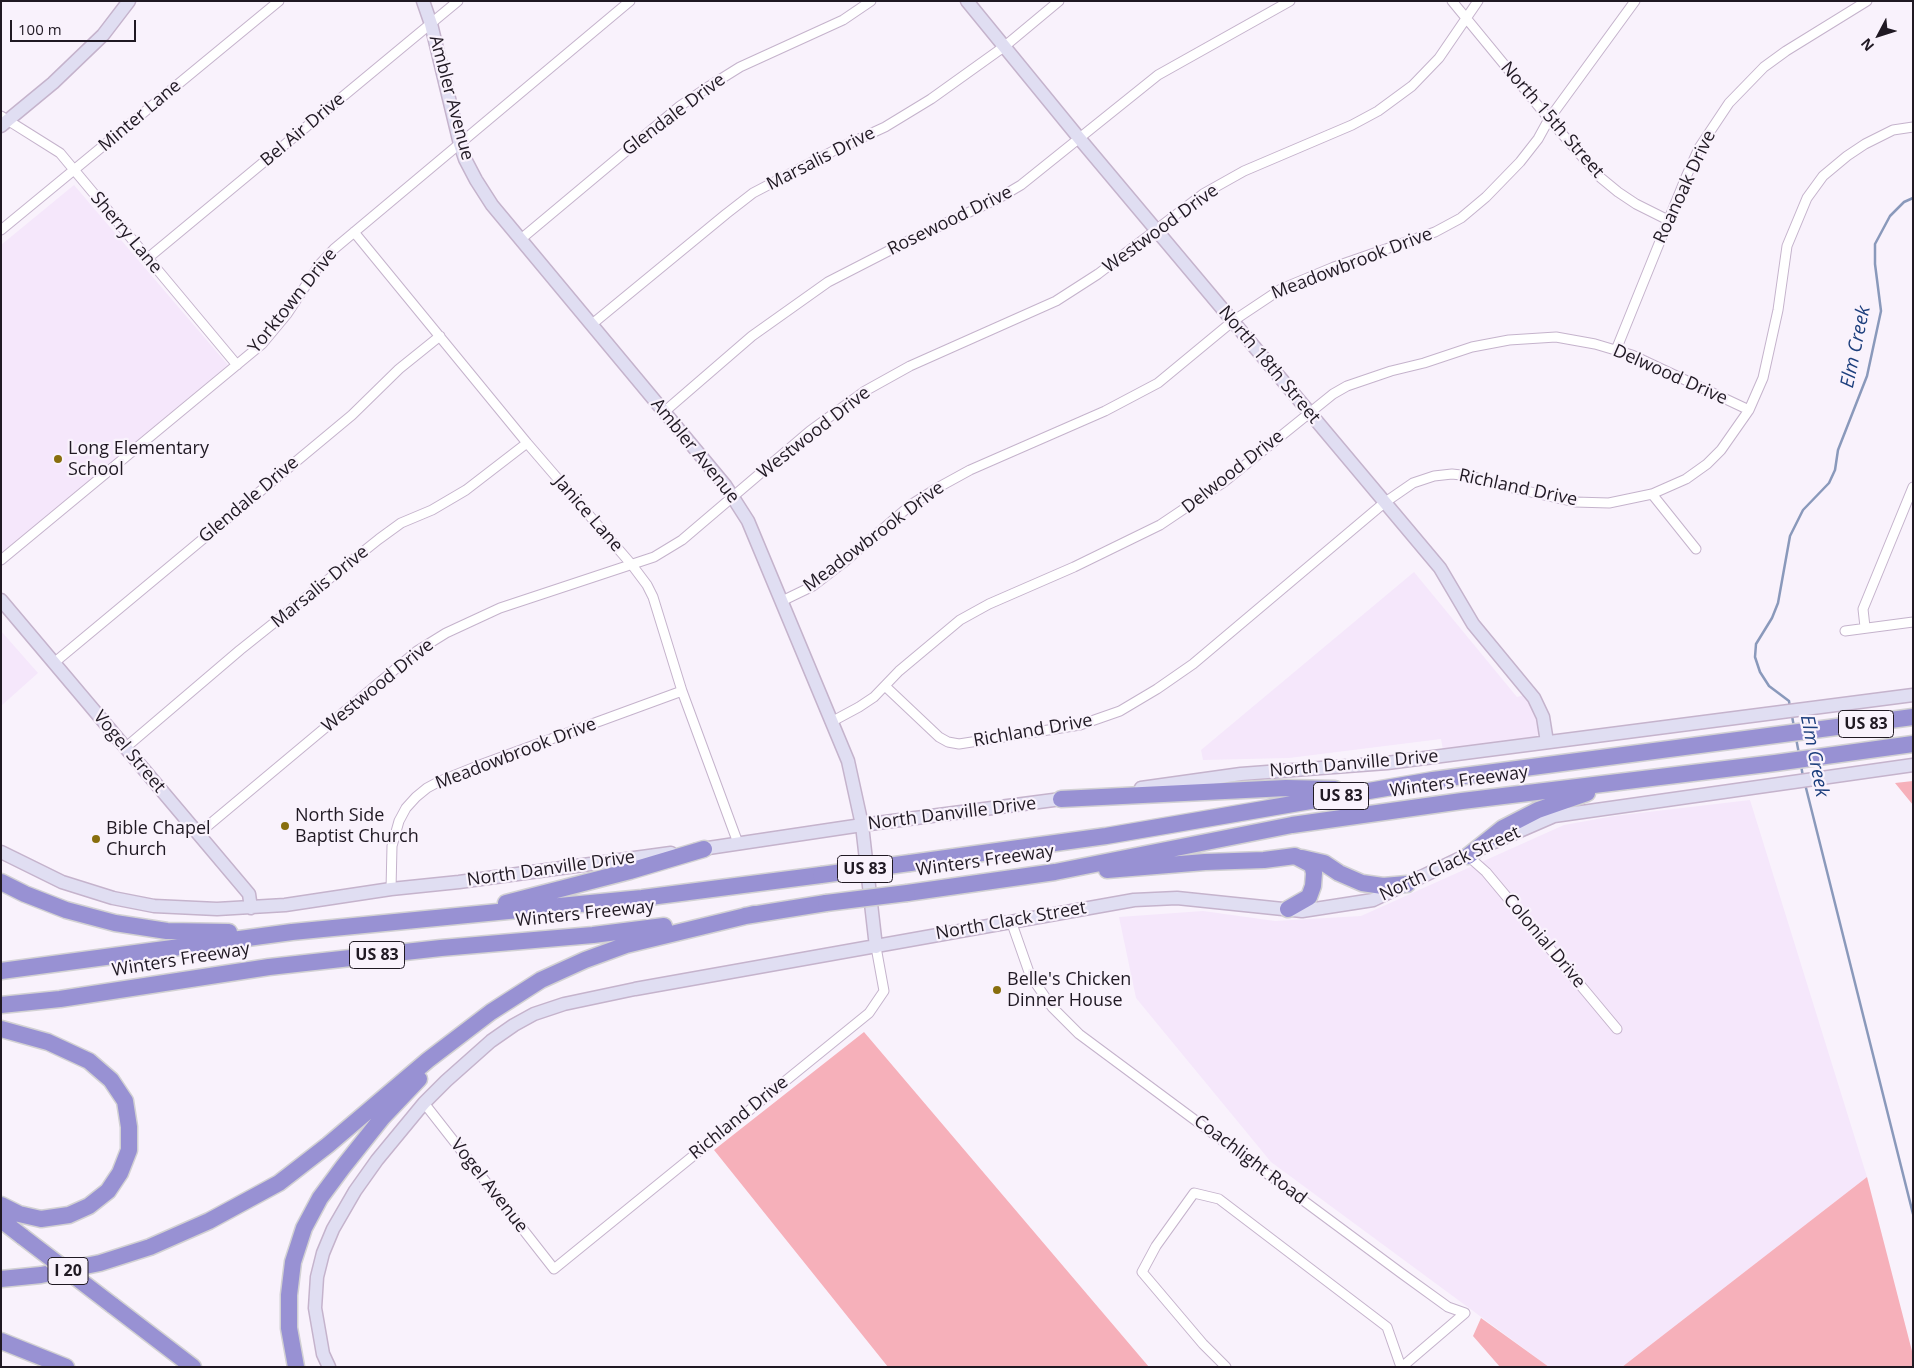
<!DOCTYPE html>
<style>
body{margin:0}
#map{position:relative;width:1914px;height:1368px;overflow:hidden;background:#f9f2fc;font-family:"Open Sans",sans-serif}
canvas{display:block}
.frame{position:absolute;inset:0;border:2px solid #201923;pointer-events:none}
.north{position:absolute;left:1854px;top:10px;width:50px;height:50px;-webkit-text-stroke:4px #f9f2fc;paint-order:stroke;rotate:230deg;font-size:14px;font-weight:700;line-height:20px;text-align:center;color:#201923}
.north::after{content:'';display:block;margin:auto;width:18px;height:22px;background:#201923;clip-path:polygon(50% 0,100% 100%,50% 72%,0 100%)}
.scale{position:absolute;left:10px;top:20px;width:126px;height:22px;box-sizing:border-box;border:2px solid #201923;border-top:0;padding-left:6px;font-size:15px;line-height:18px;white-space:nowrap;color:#201923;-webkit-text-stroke:4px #f9f2fc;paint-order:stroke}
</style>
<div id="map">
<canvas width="1914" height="1368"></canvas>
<div class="frame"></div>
<div class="north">N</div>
<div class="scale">100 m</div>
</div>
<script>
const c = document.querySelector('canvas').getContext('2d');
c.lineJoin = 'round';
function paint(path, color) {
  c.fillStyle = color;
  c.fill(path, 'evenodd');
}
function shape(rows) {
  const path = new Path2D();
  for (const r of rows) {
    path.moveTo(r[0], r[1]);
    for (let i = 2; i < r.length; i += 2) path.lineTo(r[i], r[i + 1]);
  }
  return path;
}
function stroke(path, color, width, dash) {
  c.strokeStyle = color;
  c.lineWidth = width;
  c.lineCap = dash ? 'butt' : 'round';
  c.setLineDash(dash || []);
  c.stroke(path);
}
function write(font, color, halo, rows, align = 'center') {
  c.font = font + ' "Open Sans",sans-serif';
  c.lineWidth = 4.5;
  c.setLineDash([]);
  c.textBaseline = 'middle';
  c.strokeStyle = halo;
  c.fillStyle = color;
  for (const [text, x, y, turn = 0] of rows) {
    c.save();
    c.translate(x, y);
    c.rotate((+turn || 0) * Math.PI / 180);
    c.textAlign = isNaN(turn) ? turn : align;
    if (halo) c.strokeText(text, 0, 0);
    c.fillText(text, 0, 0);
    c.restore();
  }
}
const built = shape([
 [74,185,228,365,1,554,1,245],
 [1414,572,1517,697,1525,695,1537,719,1539,734,1533,739,1443,750,1441,739,1289,758,1203,760,1201,750],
 [1,631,38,673,1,706],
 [1750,800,1867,1177,1622,1367,1549,1367,1271,1162,1136,998,1119,917,1203,911,1275,921,1361,916,1564,825,1614,816]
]);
const green = shape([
 [1913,781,1913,805,1895,783],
 [864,1032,1149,1367,888,1367,714,1150],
 [1867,1177,1913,1355,1913,1367,1622,1367],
 [1481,1318,1549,1367,1500,1367,1473,1336]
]);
const stream = shape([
 [1790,708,1789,701,1769,686,1760,672,1755,657,1756,644,1772,618,1778,603,1790,536,1803,510,1829,483,1835,470,1838,450,1867,376,1881,311,1875,264,1875,244,1890,216,1904,202,1913,198],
 [1792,716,1794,727],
 [1796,738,1799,754],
 [1801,765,1803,777],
 [1805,784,1913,1214]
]);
const street = shape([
 [1452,1,1549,119,1601,178,1618,192,1636,204,1668,220],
 [1,116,60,153,237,365],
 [1,230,279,1],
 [354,232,527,443,632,565,647,585,653,597,682,691,738,843],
 [521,239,680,106,708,87,740,67,843,20,871,1],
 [148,258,458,1],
 [591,325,726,214,753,193,835,150,885,127,931,99,1005,46,1059,1],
 [1616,350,1686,177,1699,148,1729,103,1764,67,1786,51,1867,1],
 [664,412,752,336,828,282,902,244,999,198,1021,185,1158,75,1290,1],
 [1652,494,1696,549],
 [1,560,262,344,287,314,320,264,334,249,630,1],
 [782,601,813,586,843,563,912,504,939,487,970,470,1105,411,1158,383,1233,321,1281,289,1334,267,1435,232,1461,218,1486,197,1520,162,1538,139,1549,119,1635,1],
 [1865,627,1863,609,1913,487],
 [1845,631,1913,622],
 [55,662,352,415,399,369,440,336],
 [885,686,939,737,948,742,959,744,1080,725,1120,711,1157,689,1193,664,1384,503,1413,483,1434,476,1452,474,1470,476,1513,488,1575,502,1609,503,1652,494,1686,479,1707,464,1721,450,1749,410,1763,378,1778,310,1787,246,1807,198,1823,176,1847,156,1865,144,1893,130,1913,127],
 [833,721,859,707,874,697,899,671,960,620,989,604,1074,567,1160,525,1224,482,1333,394,1347,386,1391,371,1424,363,1472,347,1509,340,1556,337,1595,344,1632,355,1749,410],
 [125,748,240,650,379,539,401,523,432,510,466,490,527,443],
 [198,834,417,651,446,633,500,608,654,557,682,540,810,431,865,391,910,366,1056,301,1098,274,1203,194,1244,171,1352,125,1378,111,1412,86,1439,58,1478,1],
 [1468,856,1486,872,1617,1029],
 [391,889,392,846,399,821,406,808,416,797,427,788,440,781,480,765,682,691],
 [1011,921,1030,975,1052,1007,1079,1034,1401,1273,1448,1307,1465,1313,1402,1367],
 [424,1103,554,1269,869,1013,884,991,876,947],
 [1226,1367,1203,1344,1142,1272,1156,1246,1194,1193,1219,1199,1387,1327,1401,1367]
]);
const secondary = shape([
 [423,1,431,24,460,144,465,159,476,180,492,205,725,485,748,521,848,761,862,825,876,947],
 [967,1,1079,138,1440,568,1473,624,1534,698,1543,717,1547,742],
 [1,126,53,83,103,35,129,1],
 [1,600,249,894,251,908],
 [1141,788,1241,774,1387,763,1913,695],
 [695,850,862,825,1069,798],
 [1,852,62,882,113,898,154,906,217,909,285,905,391,889,459,882,671,853],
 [329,1367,323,1354,315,1308,317,1277,323,1253,333,1229,355,1191,377,1160,424,1103,446,1081,491,1041,514,1025,534,1014,564,1004,635,989,1134,900,1177,898,1302,911,1373,900,1494,842,1554,816,1913,765]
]);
const highway = shape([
 [1061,799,1286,788,1335,789],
 [1468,856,1503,828,1538,810,1587,793],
 [1302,858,1324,863,1339,873,1362,883,1383,886,1407,884],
 [910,863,1106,836,1433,780,1913,717],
 [1107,870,1205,862,1264,860,1295,856,1312,865,1314,873,1313,886,1309,897,1288,909],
 [1,882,25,894,66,910,115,923,167,931,229,932],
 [907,893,1055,872,1292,825,1462,801,1775,763,1913,744],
 [506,903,630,871,704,849],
 [745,916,826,903],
 [1,971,292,932,642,898,821,875],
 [1,1005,60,999,269,967,441,948,593,935,664,926],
 [1,1029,48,1042,89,1061,111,1080,125,1101,129,1127,129,1150,120,1173,108,1191,89,1206,69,1215,41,1219,19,1214,1,1205],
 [1,1220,23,1237],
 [1,1279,41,1275,100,1263,150,1247,209,1221,279,1183,328,1145,428,1060,491,1012,541,980,585,960,626,945,754,914],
 [112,1305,193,1367],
 [1,1341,66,1367],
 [296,1367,289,1328,289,1295,293,1262,304,1228,320,1198,343,1167,382,1118,419,1079]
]);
const highwayBridge = shape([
 [821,875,910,863],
 [826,903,907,893],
 [23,1237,112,1305]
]);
const markers = [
 [58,459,5,"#886e0d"],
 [285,826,5,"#886e0d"],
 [96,839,5,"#886e0d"],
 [997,990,5,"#886e0d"]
];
const shields = [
 [1866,724,55],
 [1341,796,55],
 [865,869,55],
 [377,955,55],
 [68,1271,40]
];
const shieldNames = [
 ["US 83",1866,724],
 ["US 83",1341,796],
 ["US 83",865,869],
 ["US 83",377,955],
 ["I 20",68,1271]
];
const streetNames = [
 ["Ambler Avenue",451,98,75],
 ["Glendale Drive",674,115,-37],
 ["Minter Lane",140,116,-40],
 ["North 15th Street",1552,120,49],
 ["Bel Air Drive",303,130,-40],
 ["Marsalis Drive",821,159,-27],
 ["Roanoak Drive",1685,187,-65],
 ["Rosewood Drive",950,221,-26],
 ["Westwood Drive",1161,229,-36],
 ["Sherry Lane",126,233,50],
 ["Meadowbrook Drive",1352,264,-21],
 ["Yorktown Drive",293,301,-51],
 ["North 18th Street",1269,365,50],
 ["Delwood Drive",1670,375,24],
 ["Westwood Drive",814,433,-38],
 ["Ambler Avenue",695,451,51],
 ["Delwood Drive",1233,472,-38],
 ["Richland Drive",1518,488,12],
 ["Glendale Drive",249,500,-40],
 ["Janice Lane",588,514,49],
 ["Meadowbrook Drive",874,537,-37],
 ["Marsalis Drive",320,587,-39],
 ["Westwood Drive",378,686,-39],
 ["Richland Drive",1033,731,-10],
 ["Vogel Street",129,752,50],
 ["Meadowbrook Drive",516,754,-21],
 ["North Danville Drive",1354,764,-5],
 ["Winters Freeway",1459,782,-8],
 ["North Danville Drive",952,814,-7],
 ["Winters Freeway",985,861,-8],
 ["North Clack Street",1450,864,-25],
 ["North Danville Drive",551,869,-8],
 ["Winters Freeway",585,914,-6],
 ["North Clack Street",1011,921,-10],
 ["Colonial Drive",1544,941,50],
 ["Winters Freeway",181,960,-9],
 ["Richland Drive",739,1118,-39],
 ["Coachlight Road",1250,1160,37],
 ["Vogel Avenue",489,1186,52]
];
const poiNames = [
 ["Long Elementary",68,449],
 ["School",68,470],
 ["North Side",295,816],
 ["Baptist Church",295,837],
 ["Bible Chapel",106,829],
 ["Church",106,850],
 ["Belle's Chicken",1007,980],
 ["Dinner House",1007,1001]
];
const waterNames = [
 ["Elm Creek",1856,347,-78],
 ["Elm Creek",1814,756,79]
];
paint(built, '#f5e7fb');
paint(green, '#f6b0ba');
stroke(stream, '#8a99bb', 2.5);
stroke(street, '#c5b3cc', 11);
stroke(secondary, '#c5b3cc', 15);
stroke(highway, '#d2d1d3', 19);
stroke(street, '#fff', 9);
stroke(secondary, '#e0def2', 12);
stroke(highway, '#9891d3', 16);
stroke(highwayBridge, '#d2d1d3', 19, []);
stroke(highwayBridge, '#9891d3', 16);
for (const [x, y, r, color] of markers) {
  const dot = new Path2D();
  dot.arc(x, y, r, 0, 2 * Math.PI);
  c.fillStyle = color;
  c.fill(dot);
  stroke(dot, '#f9f2fc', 2);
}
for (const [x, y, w] of shields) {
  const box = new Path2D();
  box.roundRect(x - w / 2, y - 13.5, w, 27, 4);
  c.fillStyle = '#f9f2fc';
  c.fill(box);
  stroke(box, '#201923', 1);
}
write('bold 16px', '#201923', null, shieldNames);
write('18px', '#201923', '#f9f2fc', streetNames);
write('18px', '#201923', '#f9f2fc', poiNames, 'left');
write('italic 19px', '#1d3f7d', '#f9f2fc', waterNames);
</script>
